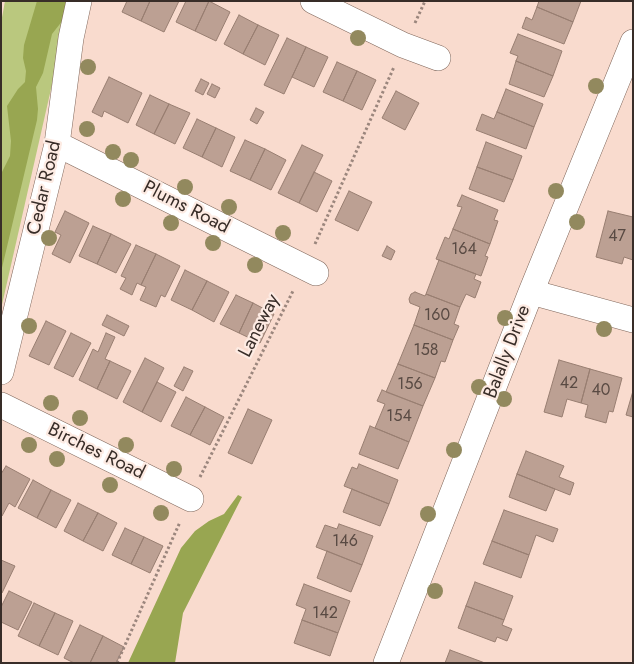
<!DOCTYPE html>
<style>
body{margin:0}
#map{position:relative;width:634px;height:664px;overflow:hidden;background:#f9dbce;font-family:Jost,sans-serif}
canvas{display:block}
.frame{position:absolute;inset:0;border:2px solid #382d28;pointer-events:none}
</style>
<div id="map">
<canvas width="634" height="664"></canvas>
<div class="frame"></div>
</div>
<script>
const c = document.querySelector('canvas').getContext('2d');
c.lineJoin = 'round';
function paint(path, color) {
  c.fillStyle = color;
  c.fill(path, 'evenodd');
}
function shape(rows) {
  const path = new Path2D();
  for (const r of rows) {
    path.moveTo(r[0], r[1]);
    for (let i = 2; i < r.length; i += 2) path.lineTo(r[i], r[i + 1]);
  }
  return path;
}
function stroke(path, color, width, dash) {
  c.strokeStyle = color;
  c.lineWidth = width;
  c.lineCap = dash ? 'butt' : 'round';
  c.setLineDash(dash || []);
  c.stroke(path);
}
function write(font, color, halo, rows, align = 'center') {
  c.font = font + ' Jost,sans-serif';
  c.lineWidth = 4.5;
  c.setLineDash([]);
  c.textBaseline = 'middle';
  c.strokeStyle = halo;
  c.fillStyle = color;
  for (const [text, x, y, turn = 0] of rows) {
    c.save();
    c.translate(x, y);
    c.rotate((+turn || 0) * Math.PI / 180);
    c.textAlign = isNaN(turn) ? turn : align;
    if (halo) c.strokeText(text, 0, 0);
    c.fillText(text, 0, 0);
    c.restore();
  }
}
const green = shape([
 [5,1,71,1,1,309,1,23]
]);
const forest = shape([
 [37,1,67,1,63,20,52,34,43,73,36,87,38,109,37,120,1,272,2,172,10,156,11,141,7,106,18,89,25,82,26,71,23,58,24,45],
 [238,495,242,497,183,613,175,663,128,663,181,548,195,531,209,521,224,514]
]);
const building = shape([
 [127,1,150,1,141,21,122,12,127,1],
 [150,1,179,1,164,32,141,21,150,1],
 [186,1,209,1,195,31,176,22,186,1],
 [209,1,230,12,216,41,195,31,209,1],
 [539,1,581,1,573,22,537,7,539,1],
 [537,7,573,22,564,44,522,28,526,17,532,20,537,7],
 [239,15,258,25,243,54,224,44,239,15],
 [258,25,279,35,265,65,243,54,258,25],
 [518,34,562,51,553,76,516,61,518,56,510,53,518,34],
 [287,38,306,47,284,94,264,85,287,38],
 [306,47,328,57,314,87,292,77,306,47],
 [516,61,553,76,544,97,509,84,516,61],
 [337,62,357,71,343,101,323,92,337,62],
 [357,71,376,80,362,110,343,101,357,71],
 [109,77,142,93,128,123,104,111,102,117,92,112,109,77],
 [201,79,209,83,203,95,195,91,201,79],
 [212,84,220,88,215,98,207,94,212,84],
 [506,89,543,104,534,127,497,112,506,89],
 [396,91,419,103,405,130,382,118,396,91],
 [150,95,169,104,154,134,136,125,150,95],
 [169,104,190,113,175,144,154,134,169,104],
 [256,108,264,112,257,124,250,120,256,108],
 [497,112,534,127,526,149,476,130,482,114,494,119,497,112],
 [197,119,216,128,202,157,183,148,197,119],
 [216,128,235,137,222,167,202,157,216,128],
 [245,140,265,149,250,180,230,171,245,140],
 [486,142,522,156,513,180,477,167,486,142],
 [302,145,323,155,299,203,278,193,302,145],
 [265,149,286,160,271,190,250,180,265,149],
 [477,167,513,180,504,202,469,189,477,167],
 [314,172,332,181,317,212,299,203,314,172],
 [349,191,372,202,358,231,335,220,349,191],
 [462,195,498,210,494,220,498,221,490,244,453,229,462,207,457,206,462,195],
 [65,211,89,223,70,263,52,254,61,235,55,232,65,211],
 [608,211,633,217,633,260,624,257,622,264,596,257,608,211],
 [93,226,111,234,97,264,79,256,93,226],
 [453,229,490,244,485,256,488,257,481,276,436,259,445,237,449,239,453,229],
 [111,234,131,244,116,273,97,264,111,234],
 [136,245,156,254,141,285,137,283,132,295,120,289,126,278,121,276,136,245],
 [387,246,395,251,391,260,382,256,387,246],
 [156,254,180,266,165,297,161,295,156,307,140,300,146,287,141,285,156,254],
 [439,260,476,274,474,279,481,282,475,298,466,294,460,307,426,294,439,260],
 [185,270,207,281,192,310,171,300,185,270],
 [207,281,229,292,214,322,192,310,207,281],
 [415,292,425,296,426,294,460,307,454,324,459,326,453,340,414,325,420,307,410,303,409,299,411,294,415,292],
 [236,295,253,303,239,333,220,324,236,295],
 [253,303,274,314,260,343,239,333,253,303],
 [107,315,129,326,124,336,102,325,107,315],
 [46,321,66,331,49,365,29,356,46,321],
 [414,325,453,340,445,362,441,361,435,378,398,364,414,325],
 [71,333,91,343,73,377,54,368,71,333],
 [106,333,115,337,105,359,110,361,97,389,79,380,93,349,98,352,106,333],
 [145,358,164,368,142,412,123,402,145,358],
 [559,360,590,369,581,403,567,399,562,417,544,412,559,360],
 [110,361,131,371,117,399,97,389,110,361],
 [398,364,435,378,423,406,386,392,398,364],
 [184,367,193,371,183,391,174,386,184,367],
 [590,369,622,378,613,412,609,411,606,423,585,417,588,405,581,403,590,369],
 [157,382,176,392,161,422,142,412,157,382],
 [382,390,423,406,409,442,375,428,385,404,377,401,382,390],
 [633,391,633,417,626,415,633,391],
 [186,397,205,407,190,435,171,426,186,397],
 [205,407,224,417,210,445,190,435,205,407],
 [248,409,272,420,252,464,228,453,248,409],
 [370,426,409,442,398,469,359,454,370,426],
 [526,451,564,466,559,477,574,483,570,495,517,474,526,451],
 [359,464,398,480,389,504,344,486,352,467,357,469,359,464],
 [6,466,30,479,15,507,9,503,2,516,1,516,1,474,6,466],
 [517,474,555,489,546,511,509,497,517,474],
 [33,480,51,490,37,518,18,508,33,480],
 [352,489,389,504,380,526,343,512,352,489],
 [51,490,71,500,56,528,37,518,51,490],
 [78,503,98,513,83,541,64,531,78,503],
 [504,510,558,529,553,542,536,535,529,555,492,541,504,510],
 [98,513,117,523,103,551,83,541,98,513],
 [339,524,373,536,362,565,316,547,325,525,337,529,339,524],
 [125,528,144,537,131,564,112,555,125,528],
 [144,537,163,546,150,573,131,564,144,537],
 [492,541,529,555,521,578,483,564,492,541],
 [327,551,362,565,351,592,317,578,327,551],
 [1,560,15,566,2,593,1,592,1,560],
 [475,582,513,596,504,620,466,606,475,582],
 [304,584,350,601,338,633,302,620,306,609,296,605,304,584],
 [9,591,32,602,18,630,1,622,1,607,9,591],
 [34,603,55,613,39,646,18,636,34,603],
 [466,606,504,620,502,625,512,629,507,641,497,637,495,642,458,628,466,606],
 [55,613,73,621,58,655,39,646,55,613],
 [302,620,338,633,330,656,294,643,302,620],
 [80,625,103,636,90,663,74,663,64,658,80,625],
 [103,636,124,647,116,663,90,663,103,636],
 [450,650,485,663,445,663,450,650]
]);
const path = shape([
 [415,23,425,1],
 [315,244,394,67],
 [200,477,293,291],
 [117,663,180,522]
]);
const street = shape([
 [313,1,403,45,438,58],
 [57,144,316,273],
 [531,292,633,320],
 [1,372,57,144,71,38,79,1],
 [1,405,191,499],
 [386,663,531,292,633,42]
]);
const trees = [
 [358,38],
 [88,67],
 [596,86],
 [87,129],
 [113,152],
 [131,160],
 [185,187],
 [556,191],
 [123,199],
 [229,207],
 [577,222],
 [171,223],
 [283,233],
 [49,238],
 [213,243],
 [255,265],
 [505,318],
 [29,326],
 [604,329],
 [479,387],
 [504,399],
 [51,403],
 [80,418],
 [29,445],
 [126,445],
 [454,450],
 [57,459],
 [174,469],
 [110,485],
 [161,513],
 [428,514],
 [435,591]
];
const numberNames = [
 ["47",617,237],
 ["164",464,250],
 ["160",437,316],
 ["158",426,351],
 ["42",569,384],
 ["156",410,385],
 ["40",601,391],
 ["154",399,417],
 ["146",345,542],
 ["142",325,614]
];
const streetNames = [
 ["Cedar Road",45,188,-77],
 ["Plums Road",186,208,27],
 ["Laneway",260,326,-63],
 ["Balally Drive",508,352,-69],
 ["Birches Road",96,452,26]
];
paint(green, '#bac87e');
paint(forest, '#98a651');
paint(building, '#bca093');
stroke(building, '#987e71', 1);
stroke(street, '#7f665a', 26);
stroke(path, '#9b867d', 3, [2.5, 2.5]);
stroke(street, '#fff', 25);
c.fillStyle = '#92895e';
for (const [x, y] of trees) {
  c.beginPath();
  c.arc(x, y, 8, 0, 2 * Math.PI);
  c.fill();
}
write('16px', '#594a43', null, numberNames);
write('19px', '#382d28', '#fdebe3', streetNames);
</script>
